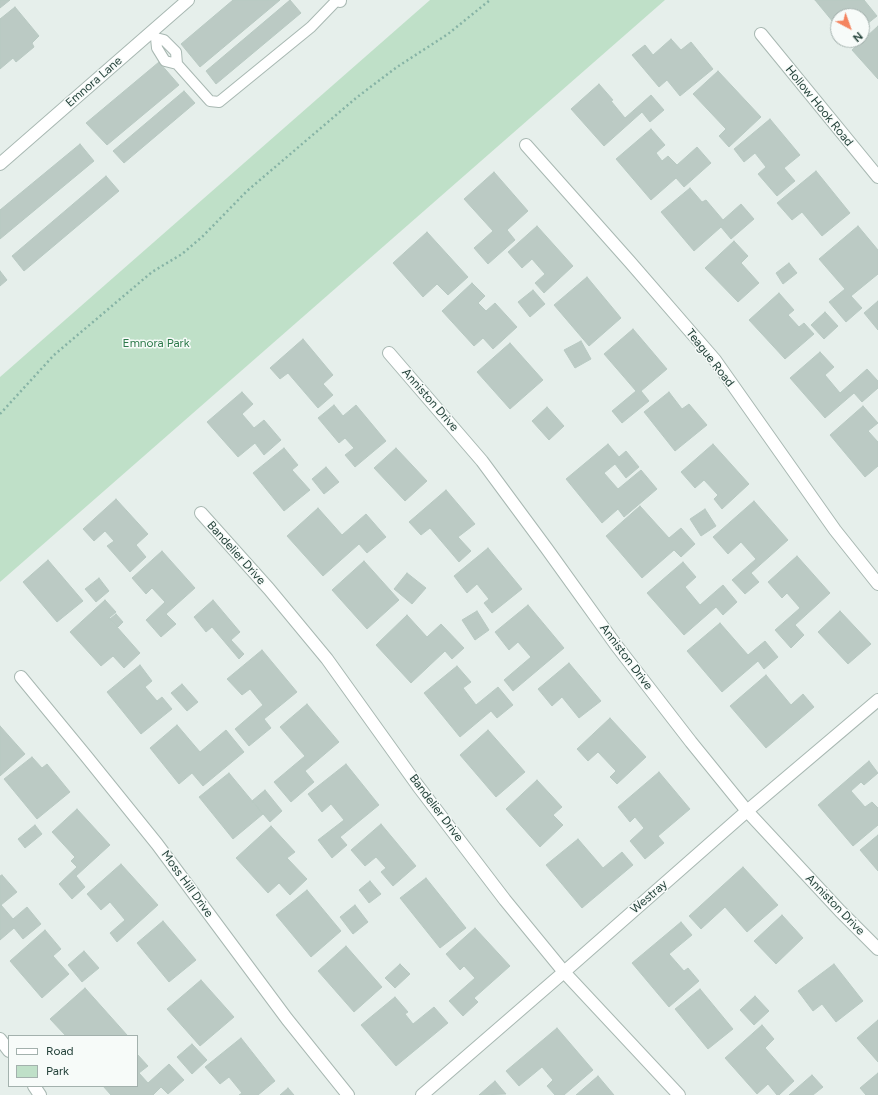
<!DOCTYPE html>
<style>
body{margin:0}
#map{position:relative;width:878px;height:1095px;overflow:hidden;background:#e6efeb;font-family:Figtree,sans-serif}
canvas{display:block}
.legend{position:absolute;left:8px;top:1035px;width:130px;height:52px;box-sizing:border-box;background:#f7fbf9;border:1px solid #a3b1ad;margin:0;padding:5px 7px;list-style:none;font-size:12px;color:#24423a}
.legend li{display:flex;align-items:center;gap:8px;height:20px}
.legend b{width:20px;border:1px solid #a3b1ad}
.north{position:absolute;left:830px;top:8px;width:40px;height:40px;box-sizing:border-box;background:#f7fbf9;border:1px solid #a3b1ad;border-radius:50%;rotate:139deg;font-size:11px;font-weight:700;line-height:16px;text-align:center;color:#24423a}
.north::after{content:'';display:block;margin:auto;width:14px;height:18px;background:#f4845f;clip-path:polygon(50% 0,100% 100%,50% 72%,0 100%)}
</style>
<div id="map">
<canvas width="878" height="1095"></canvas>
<ul class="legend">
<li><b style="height:5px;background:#fff"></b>Road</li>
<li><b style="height:11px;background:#bfe0c8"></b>Park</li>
</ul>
<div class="north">N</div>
</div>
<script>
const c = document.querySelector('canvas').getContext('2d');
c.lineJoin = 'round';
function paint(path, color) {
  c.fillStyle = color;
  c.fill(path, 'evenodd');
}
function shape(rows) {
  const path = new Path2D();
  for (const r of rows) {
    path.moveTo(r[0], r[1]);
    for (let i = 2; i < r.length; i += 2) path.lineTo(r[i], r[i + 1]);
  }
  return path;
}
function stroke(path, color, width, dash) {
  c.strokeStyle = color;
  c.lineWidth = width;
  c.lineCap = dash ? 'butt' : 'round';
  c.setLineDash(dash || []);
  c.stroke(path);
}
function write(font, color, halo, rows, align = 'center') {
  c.font = font + ' Figtree,sans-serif';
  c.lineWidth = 3;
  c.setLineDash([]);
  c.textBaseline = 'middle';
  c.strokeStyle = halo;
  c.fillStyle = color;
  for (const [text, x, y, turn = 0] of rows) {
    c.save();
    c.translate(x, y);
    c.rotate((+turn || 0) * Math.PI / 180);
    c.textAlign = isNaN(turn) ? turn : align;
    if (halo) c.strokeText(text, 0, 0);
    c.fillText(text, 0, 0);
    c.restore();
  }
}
const green = shape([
 [430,0,665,0,0,582,0,377]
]);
const building = shape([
 [0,0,10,0,0,8,0,0],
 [233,0,280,0,200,67,181,44,233,0],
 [290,0,301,13,216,84,206,71,290,0],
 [815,0,864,0,877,16,862,28,862,16,838,16,838,28,815,0],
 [15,7,39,36,32,43,34,47,16,62,13,58,0,69,0,19,15,7],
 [878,26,878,79,852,50,878,26],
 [671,39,681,50,691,42,713,69,680,96,667,80,659,87,632,55,645,45,653,55,671,39],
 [159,62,179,85,107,145,86,123,159,62],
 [718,71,761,117,729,147,719,136,726,129,693,94,718,71],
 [599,84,613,100,611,101,625,118,651,95,664,110,650,122,642,112,604,146,571,109,599,84],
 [184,91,195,103,124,163,113,151,184,91],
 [770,119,800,155,784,168,795,181,777,196,758,174,766,167,755,153,744,162,734,149,770,119],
 [651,129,665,145,656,153,662,161,668,156,677,165,697,147,711,163,684,187,676,178,651,200,616,159,651,129],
 [80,144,94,161,0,239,0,210,80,144],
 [816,171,850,213,822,236,802,212,792,220,777,203,816,171],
 [494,172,528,211,507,230,515,240,488,264,474,248,493,231,464,199,494,172],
 [106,176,119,191,24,271,12,256,106,176],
 [690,188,702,202,706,200,723,220,741,204,754,219,731,239,721,227,694,251,661,212,690,188],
 [537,226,573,266,544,293,535,283,545,274,532,259,522,268,508,252,537,226],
 [858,226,878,250,878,274,851,296,862,308,846,322,829,302,845,289,819,259,858,226],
 [427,232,468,277,448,295,437,284,423,297,393,263,427,232],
 [734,241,748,256,741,263,759,283,738,302,705,268,734,241],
 [789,263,797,273,783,284,776,273,789,263],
 [0,271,7,280,0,286,0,271],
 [587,277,621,318,589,346,554,305,587,277],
 [472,283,485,296,478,303,486,311,495,303,517,327,493,349,483,338,474,346,442,311,472,283],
 [533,290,545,304,530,317,518,302,533,290],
 [779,293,794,310,788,315,799,327,804,323,814,334,785,359,749,320,779,293],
 [878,301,878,330,864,313,878,301],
 [825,312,838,326,824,339,811,325,825,312],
 [633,329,667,369,641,391,649,401,622,423,612,411,636,391,604,354,633,329],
 [303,339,333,375,323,384,333,395,318,408,288,373,280,379,270,368,303,339],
 [581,341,591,359,575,368,564,350,581,341],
 [510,343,543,380,510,409,477,372,510,343],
 [820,352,834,367,825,375,840,393,867,369,878,381,878,388,862,402,854,393,825,418,790,378,820,352],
 [242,392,253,404,242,414,254,428,264,420,281,440,264,455,255,443,238,457,207,422,242,392],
 [669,392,682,409,689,404,707,425,675,451,644,412,669,392],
 [334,405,343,416,356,405,386,441,355,467,345,455,354,448,345,438,339,443,318,418,334,405],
 [863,406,878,423,868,431,878,442,878,466,865,477,830,435,863,406],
 [547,407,564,426,549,440,532,421,547,407],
 [608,444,619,457,626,451,639,467,626,478,615,464,604,473,618,489,641,470,657,489,624,517,618,509,602,523,566,479,608,444],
 [713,444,749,484,722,509,714,499,718,495,704,480,695,488,681,472,713,444],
 [284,448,298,465,292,470,310,490,284,511,253,473,284,448],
 [396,448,427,481,405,501,374,468,396,448],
 [326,467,339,482,324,494,312,479,326,467],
 [446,490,475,524,458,537,471,551,459,562,430,528,421,535,409,522,446,490],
 [116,499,148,534,136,545,146,557,130,572,107,546,114,541,105,531,94,541,83,529,116,499],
 [754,501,788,540,751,573,759,582,745,594,732,580,756,559,741,542,728,554,713,537,754,501],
 [640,506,669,538,681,528,695,544,681,557,674,550,642,578,606,536,640,506],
 [318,508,342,535,366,514,386,537,367,553,359,544,323,576,287,536,318,508],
 [705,509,716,526,701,536,690,519,705,509],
 [488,548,522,589,492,613,484,603,489,599,477,584,467,593,454,576,488,548],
 [162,551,195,588,166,614,176,624,161,637,146,620,165,602,152,588,146,594,132,578,162,551],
 [797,556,830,593,795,625,804,635,791,648,775,630,800,608,787,593,782,598,768,582,797,556],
 [48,560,83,601,57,622,23,582,48,560],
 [364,561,399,600,367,629,332,590,364,561],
 [683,562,696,577,685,587,700,605,723,585,737,602,723,615,716,607,684,635,647,593,683,562],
 [407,573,426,588,412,604,394,589,407,573],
 [99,578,109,591,96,602,85,589,99,578],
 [105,600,116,612,109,618,140,653,124,668,113,656,101,666,70,632,105,600],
 [213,600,240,632,231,640,244,654,239,659,212,627,206,632,194,617,213,600],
 [528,605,564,648,513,691,504,680,531,657,518,642,509,650,495,632,528,605],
 [477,611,489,630,475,640,462,620,477,611],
 [840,611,871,644,848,664,818,632,840,611],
 [116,614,123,622,118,627,110,619,116,614],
 [407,615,427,637,441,624,464,648,452,659,445,651,411,683,376,645,407,615],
 [720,623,748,655,765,641,778,657,764,669,758,661,722,692,687,651,720,623],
 [262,650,297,692,264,719,271,728,249,746,235,729,263,705,250,689,242,695,227,679,262,650],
 [569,663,601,701,579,718,562,697,552,706,538,689,569,663],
 [140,665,152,681,145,687,157,701,162,697,172,709,141,734,107,692,140,665],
 [457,666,471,682,463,688,476,705,498,687,513,705,497,718,491,711,460,737,424,693,457,666],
 [766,675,791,705,803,694,814,707,766,748,730,706,766,675],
 [182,684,198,702,187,711,171,693,182,684],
 [307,704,339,742,305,771,314,782,291,802,274,782,305,756,280,727,307,704],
 [610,718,646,757,617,784,610,777,616,771,598,752,588,761,577,749,610,718],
 [177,725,200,752,226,730,244,752,203,786,192,773,179,784,150,748,177,725],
 [0,726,25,754,0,776,0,726],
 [488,730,525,772,496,797,460,755,488,730],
 [32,757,42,768,47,764,70,792,37,819,4,779,32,757],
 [869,761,878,773,864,785,861,782,851,791,865,807,872,802,878,808,878,825,853,846,818,805,869,761],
 [346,764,379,805,340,837,347,845,332,858,318,840,344,820,331,804,322,812,308,794,346,764],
 [659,772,690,809,658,836,664,843,645,859,630,841,644,828,635,817,630,822,618,807,659,772],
 [229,773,263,814,233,839,199,797,229,773],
 [537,780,562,807,553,815,563,825,540,847,506,809,537,780],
 [265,790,282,811,270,822,252,801,265,790],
 [77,809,110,845,76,876,85,887,72,899,59,884,77,867,71,861,75,857,52,832,77,809],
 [381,824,416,866,393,886,381,872,386,868,376,857,365,866,351,850,381,824],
 [35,825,42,834,25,848,18,839,35,825],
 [271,826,295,852,287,858,307,879,290,895,279,883,268,893,236,858,271,826],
 [878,835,878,871,860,850,878,835],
 [578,839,603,868,622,852,633,865,582,908,546,865,578,839],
 [121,864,158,905,117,942,110,933,125,920,110,902,101,910,87,894,121,864],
 [743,867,778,905,747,932,725,907,701,929,689,916,743,867],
 [2,875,17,892,1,905,13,919,27,907,41,924,23,939,14,928,0,940,0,876,2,875],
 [426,878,466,928,440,948,400,898,426,878],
 [370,881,381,894,369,903,359,890,370,881],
 [307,890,341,931,311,957,276,915,307,890],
 [355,905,368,922,353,934,340,917,355,905],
 [782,915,803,938,776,964,754,941,782,915],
 [163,921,196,960,169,982,137,943,163,921],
 [681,922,692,935,669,954,684,971,688,968,699,981,669,1007,632,963,681,922],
 [475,928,510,966,474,998,478,1002,463,1016,449,1001,475,978,464,966,460,970,446,954,475,928],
 [45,930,61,949,53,956,69,974,42,998,10,961,45,930],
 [346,946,382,987,354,1012,318,971,346,946],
 [84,951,99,968,82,982,68,965,84,951],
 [400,964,410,974,395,988,385,978,400,964],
 [834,964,863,1001,836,1022,822,1004,813,1011,798,991,834,964],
 [201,980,234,1017,200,1046,167,1009,201,980],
 [85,988,127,1035,126,1036,66,1036,50,1019,85,988],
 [700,989,733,1029,708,1049,675,1009,700,989],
 [755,996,769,1011,754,1025,740,1010,755,996],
 [395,997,408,1012,405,1014,413,1024,434,1007,448,1023,396,1066,361,1025,395,997],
 [878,1020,878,1062,857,1038,878,1020],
 [762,1025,774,1039,765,1048,794,1081,779,1095,777,1095,768,1084,757,1094,725,1058,762,1025],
 [557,1028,593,1070,564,1095,555,1095,547,1086,553,1080,542,1067,519,1086,506,1071,557,1028],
 [241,1038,275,1081,258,1095,239,1095,242,1093,229,1077,220,1084,205,1067,241,1038],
 [192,1044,207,1060,192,1074,177,1057,192,1044],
 [137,1054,148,1066,139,1073,148,1083,169,1064,184,1080,168,1094,161,1087,153,1095,111,1095,103,1086,137,1086,137,1054],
 [878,1073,878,1095,866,1095,860,1088,878,1073],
 [812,1075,823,1087,813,1095,789,1095,812,1075],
 [598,1076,614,1095,576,1095,598,1076],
 [495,1081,506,1094,479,1095,495,1081],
 [288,1088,294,1095,280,1095,288,1088]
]);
const path = shape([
 [0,414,54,355,152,272,182,254,203,236,247,191,356,98,397,67,448,34,490,0]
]);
const service = shape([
 [151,32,156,38,157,48,165,61,177,64,176,52,164,40,156,38],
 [177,64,210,101,219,102,311,27,337,0]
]);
const minor = shape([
 [339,0,340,1],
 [761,34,878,177],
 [526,145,630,262,715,360,835,530,878,584],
 [389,353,482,461,547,549,616,645,691,742,747,811,840,911,878,949],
 [201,513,269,589,327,659,418,786,505,900,564,972,679,1095],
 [21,677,86,756,157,844,287,1019,348,1095],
 [0,1039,9,1051],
 [34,1086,40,1095]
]);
const tertiary = shape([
 [0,164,188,0],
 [422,1095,564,972,747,811,878,700]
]);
const streetNames = [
 ["Emnora Lane",94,82,-41],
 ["Hollow Hook Road",819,106,51],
 ["Teague Road",710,358,52],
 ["Anniston Drive",430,400,49],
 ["Bandelier Drive",236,553,48],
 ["Anniston Drive",626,657,53],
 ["Bandelier Drive",436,808,53],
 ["Moss Hill Drive",187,884,54],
 ["Westray",649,897,-41],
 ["Anniston Drive",835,905,46]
];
const parkNames = [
 ["Emnora Park",156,343]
];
paint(green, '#bfe0c8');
paint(building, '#bbcac4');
stroke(building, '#b8c9c2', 1);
stroke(service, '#a8b8b2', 12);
stroke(minor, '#a8b8b2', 14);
stroke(tertiary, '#a8b8b2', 14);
stroke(path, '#86b3a5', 2.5, [2, 3]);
stroke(service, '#fff', 10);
stroke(minor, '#fff', 12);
stroke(tertiary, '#fff', 12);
write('12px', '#24423a', '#f7fbf9', streetNames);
write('12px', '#2d7a4b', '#f7fbf9', parkNames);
</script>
